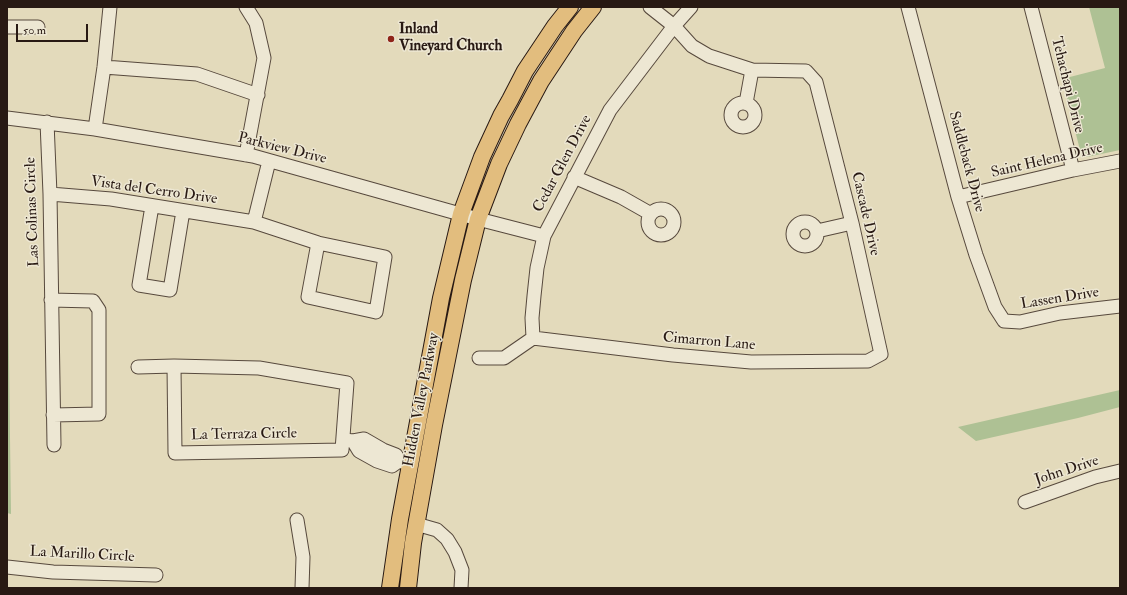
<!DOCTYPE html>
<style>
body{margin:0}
#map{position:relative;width:1127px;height:595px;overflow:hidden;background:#e3dabb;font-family:"IM FELL Double Pica",serif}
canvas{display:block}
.frame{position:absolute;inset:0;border:8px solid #281913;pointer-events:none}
.scale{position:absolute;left:16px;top:24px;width:72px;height:18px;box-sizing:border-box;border:2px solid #281913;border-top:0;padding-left:5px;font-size:12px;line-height:14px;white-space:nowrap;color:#281913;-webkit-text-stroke:3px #ede7d3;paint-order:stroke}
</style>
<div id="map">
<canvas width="1127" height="595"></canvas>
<div class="frame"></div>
<div class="scale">50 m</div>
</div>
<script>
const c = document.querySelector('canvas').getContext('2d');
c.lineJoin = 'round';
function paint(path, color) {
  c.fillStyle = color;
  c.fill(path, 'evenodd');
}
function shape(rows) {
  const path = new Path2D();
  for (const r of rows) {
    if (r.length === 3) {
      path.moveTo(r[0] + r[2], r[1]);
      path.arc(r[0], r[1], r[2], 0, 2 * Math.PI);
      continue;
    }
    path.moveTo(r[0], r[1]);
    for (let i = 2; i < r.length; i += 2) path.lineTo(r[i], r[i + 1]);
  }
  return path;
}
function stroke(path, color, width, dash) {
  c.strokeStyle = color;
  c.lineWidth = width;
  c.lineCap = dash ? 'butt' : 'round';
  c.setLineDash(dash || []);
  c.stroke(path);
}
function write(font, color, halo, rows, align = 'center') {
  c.font = font + ' "IM FELL Double Pica",serif';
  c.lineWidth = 3;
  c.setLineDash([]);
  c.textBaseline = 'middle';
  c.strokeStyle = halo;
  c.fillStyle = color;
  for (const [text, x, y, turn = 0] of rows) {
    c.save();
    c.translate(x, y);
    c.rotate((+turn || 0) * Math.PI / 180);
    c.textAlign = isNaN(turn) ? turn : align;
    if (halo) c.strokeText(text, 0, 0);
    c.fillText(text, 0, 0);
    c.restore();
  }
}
const green = shape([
 [1089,7,1120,7,1120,150,1087,157,1081,154,1062,79,1105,68],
 [7,206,11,514,7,513],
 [1120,390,1120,407,1078,418,976,441,958,427]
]);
const minor = shape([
 [908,7,958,197,976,255,995,307,1004,321,1020,322,1060,313,1120,306],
 [1031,7,1073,170],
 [7,27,38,27],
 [104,67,197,74,258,95],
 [743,115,12],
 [746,103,752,70],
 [7,118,95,129,253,156,478,219,544,236],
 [47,122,50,194,54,445],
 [95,129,104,67,110,7],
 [246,155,264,58,256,23,246,7],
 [574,177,621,197,651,214],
 [50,194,111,199,254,222,318,243,385,257,376,312,308,297,318,243],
 [958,197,1073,170,1120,161],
 [152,206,139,285,170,290,183,211],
 [661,222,13],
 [254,222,269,161],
 [805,234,12],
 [817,231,852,223],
 [51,300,93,301,99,310,99,414,53,415],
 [533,338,673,355,751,362,868,361,881,354,852,223,816,82,806,71,752,70,709,56,692,46,674,26,650,7],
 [533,338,532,318,534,296,537,268,544,236,610,110,674,26,691,7],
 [479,358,504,358,533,338],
 [138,367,174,366,259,368,347,383,342,450,175,453,174,366],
 [345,440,353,441,364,439,383,450,396,455,399,461],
 [353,441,359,451,377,461,392,466,399,461,410,464],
 [1025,502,1095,477,1120,471],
 [297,520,303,557,302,588],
 [416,524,437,530,447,539,455,552,462,570,461,588],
 [7,567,53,572,156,575]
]);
const major = shape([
 [390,588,400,519,441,298,461,214,482,157,501,116,510,100,525,71,555,26,570,7],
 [408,588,413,543,434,425,463,280,478,219,499,164,518,124,541,81,574,31,593,7]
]);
const markers = [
 [391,39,4,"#8f2418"]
];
const poiNames = [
 ["Inland",399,30],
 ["Vineyard Church",399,47]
];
const streetNames = [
 ["Tehachapi Drive",1067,85,76],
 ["Parkview Drive",282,149,14],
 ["Saint Helena Drive",1047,161,-13],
 ["Saddleback Drive",966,162,75],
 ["Cedar Glen Drive",563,164,-62],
 ["Vista del Cerro Drive",154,191,8],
 ["Las Colinas Circle",33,212,-92],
 ["Cascade Drive",865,214,77],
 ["Lassen Drive",1060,299,-9],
 ["Cimarron Lane",709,342,5],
 ["Hidden Valley Parkway",422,400,-79],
 ["La Terraza Circle",244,435,-1],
 ["John Drive",1067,471,-18],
 ["La Marillo Circle",82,555,3]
];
paint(green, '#aec194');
stroke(minor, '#57493d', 15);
stroke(major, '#281913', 18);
stroke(minor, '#ede7d3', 13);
stroke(major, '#e2bd7e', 16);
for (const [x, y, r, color] of markers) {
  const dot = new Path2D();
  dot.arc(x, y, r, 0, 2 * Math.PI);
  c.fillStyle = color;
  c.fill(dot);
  stroke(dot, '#ede7d3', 1.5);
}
write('bold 15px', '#281913', '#ede7d3', poiNames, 'left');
write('15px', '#281913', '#ede7d3', streetNames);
</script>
